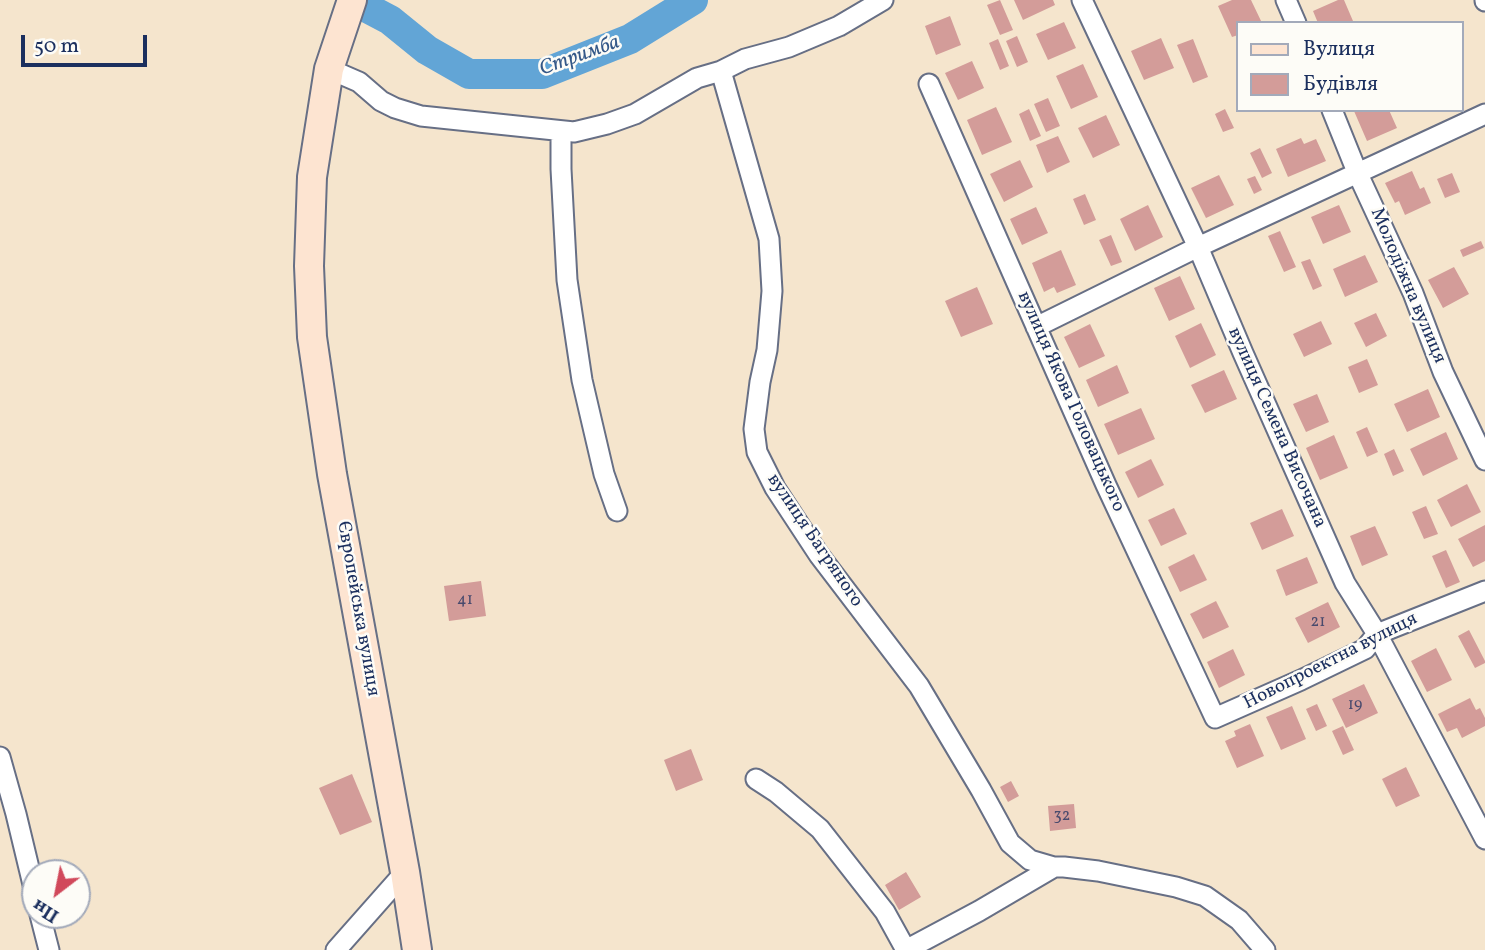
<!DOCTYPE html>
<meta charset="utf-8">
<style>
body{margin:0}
#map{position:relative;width:1485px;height:950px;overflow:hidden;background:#f5e5cd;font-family:Vollkorn,serif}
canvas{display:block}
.legend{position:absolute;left:1236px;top:21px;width:228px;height:91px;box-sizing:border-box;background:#fdfcf7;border:2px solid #a3aaba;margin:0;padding:9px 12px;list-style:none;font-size:21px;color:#1b2f5e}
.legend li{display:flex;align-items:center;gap:14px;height:35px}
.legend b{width:35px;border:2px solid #a3aaba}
.north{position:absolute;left:21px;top:859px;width:70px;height:70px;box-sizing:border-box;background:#fdfcf7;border:2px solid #a3aaba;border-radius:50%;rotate:212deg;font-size:19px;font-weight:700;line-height:28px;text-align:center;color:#1b2f5e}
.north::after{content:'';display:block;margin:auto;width:24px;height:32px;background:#d1495b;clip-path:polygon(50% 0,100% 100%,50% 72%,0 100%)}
.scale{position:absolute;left:21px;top:35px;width:126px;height:32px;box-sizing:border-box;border:4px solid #1b2f5e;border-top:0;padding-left:9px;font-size:21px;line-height:24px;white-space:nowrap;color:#1b2f5e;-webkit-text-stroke:5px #fdfcf7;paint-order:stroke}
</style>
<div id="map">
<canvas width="1485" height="950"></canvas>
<ul class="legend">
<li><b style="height:9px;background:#fde4d1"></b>Вулиця</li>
<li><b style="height:19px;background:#d39c99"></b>Будівля</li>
</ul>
<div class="north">Пн</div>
<div class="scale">50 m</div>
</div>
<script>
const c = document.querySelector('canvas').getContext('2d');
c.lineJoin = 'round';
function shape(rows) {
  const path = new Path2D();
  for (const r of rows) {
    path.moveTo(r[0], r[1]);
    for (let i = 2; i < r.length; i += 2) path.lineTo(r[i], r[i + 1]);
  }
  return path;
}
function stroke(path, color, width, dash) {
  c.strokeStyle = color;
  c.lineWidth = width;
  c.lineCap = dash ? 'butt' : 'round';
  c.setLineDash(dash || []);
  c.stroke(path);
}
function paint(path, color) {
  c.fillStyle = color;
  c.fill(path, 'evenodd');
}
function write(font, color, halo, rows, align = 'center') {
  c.font = font + ' Vollkorn,serif';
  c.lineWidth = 5;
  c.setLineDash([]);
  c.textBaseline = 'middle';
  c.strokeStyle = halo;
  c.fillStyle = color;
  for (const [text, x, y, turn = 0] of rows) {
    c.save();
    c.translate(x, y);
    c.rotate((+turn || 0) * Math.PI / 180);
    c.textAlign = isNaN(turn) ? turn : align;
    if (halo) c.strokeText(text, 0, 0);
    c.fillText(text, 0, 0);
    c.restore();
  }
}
const river = shape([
 [352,0,390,20,427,50,469,74,542,74,630,39,693,0]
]);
const building = shape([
 [1000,0,1013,30,1000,35,987,5],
 [1014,0,1053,0,1055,5,1023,20],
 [1232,0,1251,0,1262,23,1238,23,1238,35,1232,37,1218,6],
 [1338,0,1344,0,1353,21,1349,23,1318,23,1313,11],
 [950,16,961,45,936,55,925,26],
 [1064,22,1076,48,1048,60,1036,34],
 [1017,36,1028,62,1017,67,1006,41],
 [1161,38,1174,68,1144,80,1131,51],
 [998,39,1009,66,1000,70,989,43],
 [1193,39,1208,77,1193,83,1177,45],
 [972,61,984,88,958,100,945,73],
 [1083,64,1098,97,1071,109,1056,76],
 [1048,98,1060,126,1046,132,1034,104],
 [996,107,1012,142,982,155,967,120],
 [1029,109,1041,136,1030,141,1019,114],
 [1225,109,1234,128,1223,132,1215,114],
 [1356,110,1389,110,1397,128,1367,141,1354,111],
 [1106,115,1120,145,1093,158,1078,128],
 [1058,136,1070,162,1047,173,1036,145],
 [1301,138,1304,144,1316,139,1326,161,1288,177,1276,149],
 [1260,148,1272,173,1262,178,1250,153],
 [1020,160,1033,187,1004,202,990,174],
 [1412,171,1420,189,1424,187,1431,203,1405,215,1399,201,1395,203,1385,183],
 [1452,173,1460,192,1445,198,1437,179],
 [1219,175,1234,205,1206,218,1191,188],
 [1255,176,1262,190,1254,194,1247,179],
 [1085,194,1096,220,1084,225,1073,199],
 [1148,205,1163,237,1135,251,1120,219],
 [1339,205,1351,232,1323,244,1311,217],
 [1036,207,1048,233,1022,245,1010,219],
 [1280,231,1296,267,1284,272,1268,236],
 [1111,235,1122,262,1111,266,1099,240],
 [1481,241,1484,248,1463,257,1460,250],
 [1061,250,1076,285,1057,293,1054,287,1044,292,1032,263],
 [1365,255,1378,282,1345,297,1333,269],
 [1310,259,1322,286,1313,290,1301,262],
 [1454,267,1469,294,1443,308,1428,280],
 [1180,276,1195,309,1169,321,1154,288],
 [977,287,993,324,961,337,945,301],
 [1376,313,1387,336,1366,347,1354,323],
 [1321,321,1332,344,1304,357,1293,334],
 [1201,323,1216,355,1190,368,1175,336],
 [1090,324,1105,356,1079,368,1064,337],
 [1367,359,1378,385,1359,393,1348,367],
 [1117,365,1129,393,1098,407,1086,380],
 [1224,370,1237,399,1205,413,1191,385],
 [1428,389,1440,417,1407,432,1394,404],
 [1317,394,1329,422,1306,432,1293,404],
 [1141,408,1155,439,1118,455,1104,424],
 [1367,427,1378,452,1367,457,1356,432],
 [1446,432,1458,459,1423,476,1410,449],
 [1334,435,1348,468,1320,480,1306,448],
 [1394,449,1404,471,1393,476,1384,454],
 [1151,459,1164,485,1138,498,1125,472],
 [1467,484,1481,512,1451,527,1437,500],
 [1426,506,1438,534,1424,539,1412,512],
 [1174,508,1187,534,1161,546,1148,520],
 [1282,509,1294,536,1262,550,1250,523],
 [1485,525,1485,561,1473,567,1458,539],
 [1375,526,1388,555,1362,566,1350,536],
 [1446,550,1460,582,1446,588,1432,556],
 [1194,554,1207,580,1180,592,1168,567],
 [1307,557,1318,583,1286,596,1276,570],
 [481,581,486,616,449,621,444,586],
 [1216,601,1229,627,1203,639,1190,614],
 [1328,602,1340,627,1308,643,1295,618],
 [1469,630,1485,661,1485,663,1475,668,1458,636],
 [1436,648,1452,680,1427,692,1411,661],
 [1233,649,1245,675,1219,688,1207,662],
 [1364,684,1378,713,1346,728,1332,699],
 [1470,698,1476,710,1480,708,1485,718,1485,726,1462,738,1457,728,1447,732,1438,714],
 [1317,704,1327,726,1316,731,1306,709],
 [1292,706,1306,739,1281,750,1266,717],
 [1250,724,1264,756,1237,768,1225,741,1236,736,1234,731],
 [1343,726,1354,750,1343,755,1332,731],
 [691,749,703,780,676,791,664,760],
 [1406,767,1420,796,1396,807,1382,779],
 [352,774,372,822,340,835,319,788],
 [1011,781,1019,796,1008,802,1000,787],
 [1074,804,1076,828,1050,831,1048,806],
 [906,872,921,897,899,910,885,885]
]);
const street = shape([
 [1082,0,1198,247,1243,353,1345,583,1377,634,1485,839],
 [1286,0,1296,23],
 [1485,0,1485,1],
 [329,69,359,82,381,101,395,108,421,116,574,132,607,124,635,114,697,78,721,71,745,59,789,47,839,26,883,0],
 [721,71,769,239,772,291,767,350,760,382,754,429,757,452,775,488,819,555,919,686,981,790,1010,843,1030,860,1054,867],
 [929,84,1106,485,1215,718,1301,680,1365,649,1377,634,1485,591],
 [1332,110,1357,172,1413,293,1443,372,1485,460],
 [561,131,561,169,567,280,582,380,604,474,617,511],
 [1036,327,1198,247,1485,114],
 [0,757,16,814,35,893],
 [756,779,776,792,820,829,885,912,906,950],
 [40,915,49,950],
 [336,950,405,872],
 [906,950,979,911,1054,867,1064,867,1098,871,1176,887,1205,896,1239,920,1265,950]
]);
const secondary = shape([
 [352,0,329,69,312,177,309,266,312,337,332,474,405,872,417,950]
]);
const numberNames = [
 ["41",465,601],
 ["21",1318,623],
 ["19",1355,706],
 ["32",1062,817]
];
const streetNames = [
 ["Молодіжна вулиця",1407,286,67],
 ["вулиця Якова Головацького",1070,402,66],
 ["вулиця Семена Височана",1276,428,66],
 ["вулиця Багряного",814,541,56],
 ["Європейська вулиця",357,609,80],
 ["Новопроектна вулиця",1331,662,-27]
];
const waterNames = [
 ["Стримба",580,57,-20]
];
stroke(river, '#62a5d6', 30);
paint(building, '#d39c99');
stroke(street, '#676f85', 23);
stroke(secondary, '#676f85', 32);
stroke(street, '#fff', 19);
stroke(secondary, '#fde4d1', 28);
write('16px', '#494a6d', null, numberNames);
write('19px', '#1b2f5e', '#fdfcf7', streetNames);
write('italic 21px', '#345888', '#fdfcf7', waterNames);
</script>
